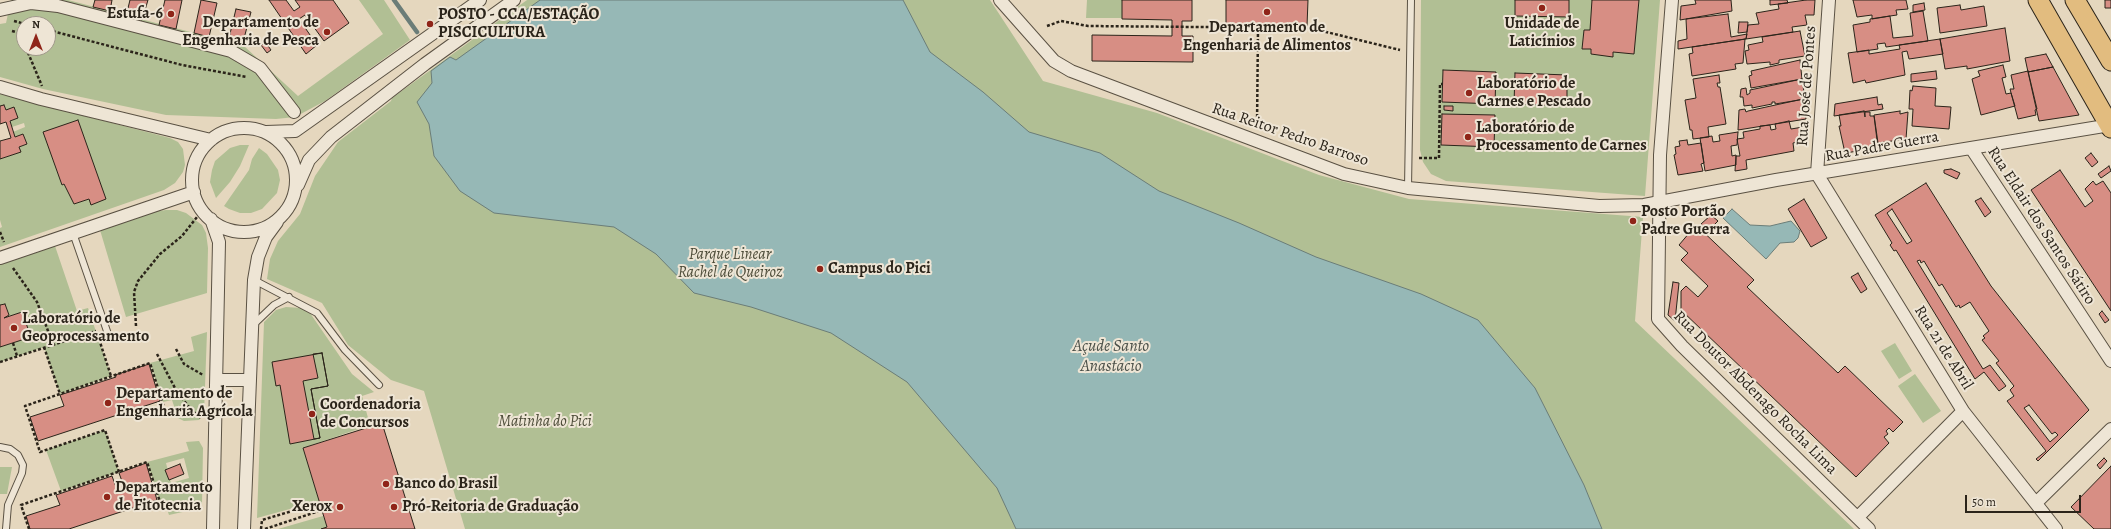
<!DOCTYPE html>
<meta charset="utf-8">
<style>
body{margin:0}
#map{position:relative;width:2111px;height:529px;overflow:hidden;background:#e5d7be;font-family:Alegreya,serif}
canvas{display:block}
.north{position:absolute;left:16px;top:16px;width:40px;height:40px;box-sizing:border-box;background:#eee5d5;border:1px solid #a0988a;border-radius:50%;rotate:0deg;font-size:11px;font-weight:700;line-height:16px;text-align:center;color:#2b241a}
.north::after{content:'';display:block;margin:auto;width:14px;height:18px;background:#8f2418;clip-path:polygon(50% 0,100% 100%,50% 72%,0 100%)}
.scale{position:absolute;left:1965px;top:495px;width:116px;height:18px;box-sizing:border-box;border:2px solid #2b241a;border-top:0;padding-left:5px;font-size:12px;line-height:14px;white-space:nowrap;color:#2b241a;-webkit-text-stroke:3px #eee5d5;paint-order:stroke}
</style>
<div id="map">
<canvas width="2111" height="529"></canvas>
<div class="north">N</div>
<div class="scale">50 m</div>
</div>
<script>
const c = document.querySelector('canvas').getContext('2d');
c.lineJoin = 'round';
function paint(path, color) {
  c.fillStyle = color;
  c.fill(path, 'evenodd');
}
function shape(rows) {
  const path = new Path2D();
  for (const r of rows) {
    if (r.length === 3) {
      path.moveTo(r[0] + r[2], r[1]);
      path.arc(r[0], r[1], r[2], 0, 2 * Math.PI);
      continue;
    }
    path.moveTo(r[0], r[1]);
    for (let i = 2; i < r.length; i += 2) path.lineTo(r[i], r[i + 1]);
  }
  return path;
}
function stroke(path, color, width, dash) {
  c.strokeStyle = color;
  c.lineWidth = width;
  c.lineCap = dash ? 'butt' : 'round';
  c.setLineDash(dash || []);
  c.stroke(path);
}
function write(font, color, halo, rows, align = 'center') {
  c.font = font + ' Alegreya,serif';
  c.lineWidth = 4;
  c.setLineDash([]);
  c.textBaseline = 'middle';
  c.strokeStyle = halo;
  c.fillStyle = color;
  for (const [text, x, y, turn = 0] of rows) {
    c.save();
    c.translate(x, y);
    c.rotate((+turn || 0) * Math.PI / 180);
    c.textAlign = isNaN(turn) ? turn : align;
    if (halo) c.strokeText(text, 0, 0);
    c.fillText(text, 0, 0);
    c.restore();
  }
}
const green = shape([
 [11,0,68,0,244,46,298,96,383,34,359,0,384,0,410,40,325,101,295,117,276,119,166,115,43,89,0,77,0,24,6,23],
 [24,24,48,24,48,48,24,48],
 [527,0,990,0,1043,81,1157,113,1319,175,1409,199,1643,217,1635,321,1854,529,465,529,424,391,391,380,348,345,322,303,267,279,270,259,278,241,300,214,315,176,338,142,391,101,392,98],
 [1087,0,1122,0,1122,18,1086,18],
 [1421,0,1660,0,1645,196,1446,181,1431,174,1423,162,1420,150],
 [0,94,170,138,178,142,183,149,185,165,183,172,175,183,164,190,0,247,0,228,2,227,0,220,0,159,20,152,19,147,27,144,23,134,15,137,13,132,25,127,24,123,12,127,4,105,0,106],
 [78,120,96,173,89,199,74,204,67,184,62,185,44,132],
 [240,145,249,145,240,166,230,182,216,198,210,182,212,170,215,161,230,148],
 [259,148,267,154,278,170,280,180,277,193,262,209,251,213,240,213,229,209,224,206,249,170,252,159],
 [166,210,177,210,186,213,202,225,206,233,208,248,207,293,126,317,100,230,152,212],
 [55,246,77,311,88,308,111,376,60,394,44,347,0,362,0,347,31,337,22,312,4,318,9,315,5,304,0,305,0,265],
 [286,307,301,308,310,313,352,374,374,392,362,396,370,425,303,448,319,501,257,518,264,322,276,310],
 [207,332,204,414,199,420,184,421,178,418,172,400,163,402,150,363,194,351,191,337],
 [1895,343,1912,371,1899,379,1881,351],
 [1915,374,1941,411,1923,423,1898,386],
 [105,430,119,472,61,491,46,450],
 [199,441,203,448,202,504,196,509,169,515,165,503,161,505,147,462,189,451,186,442],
 [184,458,189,478,171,483,166,463],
 [0,467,12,467,7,494,0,494],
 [323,516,328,529,278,529]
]);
const water = shape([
 [540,0,903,0,930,52,983,92,1029,132,1100,153,1159,191,1239,223,1316,257,1421,294,1478,320,1535,388,1584,485,1602,529,1016,529,997,488,907,382,831,333,751,307,694,293,656,254,614,227,494,213,460,191,434,156,429,124,417,102,432,83,431,71,450,57,456,60,540,0],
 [1732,209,1750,225,1770,226,1791,221,1800,231,1798,238,1794,242,1780,243,1766,259,1723,218,1732,209]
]);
const stream = shape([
 [394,0,417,32]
]);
const building = shape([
 [95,0,112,0,110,11,93,7,95,0],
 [130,0,148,0,142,20,126,16,130,0],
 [165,0,182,0,176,29,159,25,165,0],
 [201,0,217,3,209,37,194,33,201,0],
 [269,0,286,0,294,11,300,7,295,0,333,0,349,23,324,41,305,15,299,19,317,45,306,54,269,0],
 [1122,0,1192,0,1192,21,1182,21,1182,36,1193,36,1193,62,1092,61,1092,35,1172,36,1172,20,1122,19,1122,0],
 [1226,0,1308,0,1307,26,1226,25,1226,0],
 [1515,0,1569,0,1569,17,1515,16,1515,0],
 [1592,0,1639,0,1634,54,1613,52,1613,57,1591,54,1591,49,1582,49,1584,30,1590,30,1592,0],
 [1695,0,1731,0,1732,11,1680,20,1681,6,1696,4,1695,0],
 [1770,0,1787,0,1788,3,1770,5,1770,0],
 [1806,0,1815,0,1814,15,1805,15,1807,25,1792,27,1793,32,1746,39,1748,25,1759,24,1756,13,1779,9,1778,4,1806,0],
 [1853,0,1906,0,1908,9,1896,10,1897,15,1890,16,1872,19,1872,15,1857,17,1853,0],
 [2105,0,2111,0,2111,8,2105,8,2105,0],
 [1924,3,1925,10,1913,12,1913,5,1924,3],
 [1960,5,1961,10,1984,6,1987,26,1940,33,1937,8,1960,5],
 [236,9,251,12,242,46,228,42,236,9],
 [1923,11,1928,41,1886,47,1885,43,1877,44,1878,49,1857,52,1853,25,1870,22,1870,19,1890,16,1893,38,1913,36,1910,13,1923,11],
 [1728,14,1731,37,1747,34,1746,39,1678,49,1678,41,1687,39,1686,19,1728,14],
 [1739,22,1748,22,1747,32,1738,33,1739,22],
 [2005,28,2010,61,1967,69,1967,66,1945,69,1940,39,2005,28],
 [1800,31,1805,56,1779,60,1779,63,1770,65,1770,62,1747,64,1745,51,1749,50,1748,45,1763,42,1762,37,1800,31],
 [1745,39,1743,63,1735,64,1736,69,1692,76,1689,54,1693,53,1692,47,1745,39],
 [1940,39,1943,54,1909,59,1907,51,1902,52,1905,75,1866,83,1865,80,1853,83,1848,53,1869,50,1869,54,1900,49,1899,45,1940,39],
 [266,43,271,50,267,53,261,45,266,43],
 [2046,54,2053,67,2028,72,2025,58,2046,54],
 [1800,60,1802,79,1751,88,1749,76,1752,75,1751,71,1800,60],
 [2003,65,2006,77,2002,78,2006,94,2011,93,2015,106,1981,115,1972,79,1980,76,1978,71,2003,65],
 [2053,67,2079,115,2039,121,2028,72,2053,67],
 [1443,70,1496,72,1495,104,1442,102,1443,70],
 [1936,71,1937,79,1911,82,1911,74,1936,71],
 [2028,71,2037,109,2035,110,2036,115,2018,119,2010,89,2014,89,2011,75,2028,71],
 [1515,73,1567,75,1567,106,1514,104,1515,73],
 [1719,75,1720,83,1717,83,1718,87,1720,87,1726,124,1708,127,1709,137,1693,139,1692,130,1690,130,1685,100,1696,98,1693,79,1719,75],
 [1802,79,1805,99,1775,104,1775,102,1772,102,1772,104,1752,108,1752,105,1744,106,1743,97,1740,97,1741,89,1746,88,1747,95,1750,93,1750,90,1802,79],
 [1913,86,1936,88,1935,106,1951,107,1949,129,1912,126,1913,109,1909,109,1910,90,1912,91,1913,86],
 [1877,97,1878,105,1882,104,1883,109,1834,116,1835,104,1877,97],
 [1803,99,1806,119,1738,130,1739,110,1745,109,1746,112,1748,111,1803,99],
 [4,105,6,110,14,107,18,118,10,121,15,137,23,134,27,144,19,147,21,152,0,159,0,141,11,138,6,122,0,124,0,106,4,105],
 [1444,106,1453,106,1453,111,1444,110,1444,106],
 [1864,111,1865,117,1865,112,1870,112,1870,116,1874,116,1878,148,1845,153,1839,126,1841,126,1839,115,1864,111],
 [1900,111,1900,114,1908,112,1906,139,1878,143,1874,115,1900,111],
 [1442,114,1495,115,1494,147,1441,145,1442,114],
 [78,120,106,199,91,205,89,199,74,204,64,184,62,185,43,132,78,120],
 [1789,121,1791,129,1803,127,1802,141,1793,143,1794,151,1746,160,1747,169,1735,171,1736,156,1740,156,1737,139,1744,138,1743,132,1760,129,1760,126,1770,125,1771,130,1776,129,1775,124,1789,121],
 [1738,132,1737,145,1731,146,1732,156,1736,155,1736,165,1705,171,1700,138,1712,136,1713,142,1720,141,1719,135,1738,132],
 [1687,140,1688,145,1701,143,1704,163,1701,164,1703,171,1678,175,1674,155,1676,154,1675,147,1680,146,1679,141,1687,140],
 [2091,153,2098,162,2092,167,2085,158,2091,153],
 [2109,166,2111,171,2101,178,2098,174,2109,166],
 [1951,169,1960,173,1957,179,1944,173,1944,170,1951,169],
 [2060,170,2085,207,2093,201,2085,189,2093,181,2096,185,2103,181,2111,193,2111,311,2031,190,2060,170],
 [1926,183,1991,286,2089,410,2038,461,2036,459,2046,451,2007,401,2014,396,2010,390,2014,386,1996,363,1999,361,1982,340,1985,338,1983,336,1989,331,1970,302,1960,308,1959,305,1956,307,1942,284,1939,286,1924,261,1921,263,1920,260,1917,261,1983,369,1990,365,2006,386,1999,391,1984,372,1975,379,1896,250,1894,251,1890,245,1892,243,1875,215,1926,183],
 [1892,209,1912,241,1907,244,1887,213,1892,209],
 [2029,405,2052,434,2055,432,2058,435,2050,442,2024,408,2029,405],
 [1981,198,1991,212,1985,217,1975,201,1981,198],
 [1804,199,1827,238,1811,247,1788,209,1804,199],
 [1711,215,1718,221,1708,231,1701,224,1711,215],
 [1696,225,1754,280,1747,287,1786,324,1838,373,1845,366,1903,422,1893,432,1889,428,1886,431,1888,434,1884,437,1889,443,1856,477,1681,310,1681,291,1686,286,1698,297,1708,286,1681,260,1688,253,1679,245,1696,225],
 [1858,273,1867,289,1861,293,1851,277,1858,273],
 [1673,282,1679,283,1675,321,1668,315,1673,282],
 [5,304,9,315,4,318,22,312,31,337,0,347,0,305,5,304],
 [2102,311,2109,320,2105,323,2099,314,2102,311],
 [1706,344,1726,363,1722,366,1703,348,1706,344],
 [322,353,328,386,311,389,320,438,314,439,303,381,318,378,313,354,322,353],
 [322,353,328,386,311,389,320,438,290,444,280,385,276,386,272,362,322,353],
 [149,364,160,401,38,441,30,417,64,406,60,395,116,377,115,375,149,364],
 [382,423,415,529,321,529,327,527,303,448,382,423],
 [2104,458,2107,461,2100,469,2097,465,2104,458],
 [146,463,157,500,69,529,30,529,26,516,60,505,56,495,112,476,116,487,123,484,119,473,146,463],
 [180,464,184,474,169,480,165,470,180,464],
 [2111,466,2111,529,2094,529,2071,507,2111,466]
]);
const path = shape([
 [14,21,25,24],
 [1047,26,1061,21,1088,26,1310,28,1400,50],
 [48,30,182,65,247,77],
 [12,31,19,33,24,44],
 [26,48,42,86],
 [1257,127,1258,28],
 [1419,158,1439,158,1440,84,1443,84],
 [0,232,4,242],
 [13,268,37,302,53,344],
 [136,326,134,292,138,281,160,254,182,236,197,217],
 [99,339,111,376],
 [13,343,17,356],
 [44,347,60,394],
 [176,349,184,364,203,375],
 [157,354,176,390,188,406,201,418],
 [0,362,96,331],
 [119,472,105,430,40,452,25,406,150,363,167,417],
 [29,529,21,505,147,462,161,505],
 [261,529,262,520,319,503],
 [265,529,322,510]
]);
const lane = shape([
 [1408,188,1411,0],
 [73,233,108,334],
 [254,280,317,313,345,350,379,385],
 [253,325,274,305,289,297],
 [0,447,10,449,18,455,23,465,22,473,8,505,6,529]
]);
const street = shape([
 [1000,0,1054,61,1071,71,1344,174,1408,188,1599,206,1644,205,1776,180,2111,125],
 [1672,0,1660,155,1658,319,1682,346,1869,529],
 [0,10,31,3,58,6,231,51,260,68,294,112],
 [0,87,41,99,211,140],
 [244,180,52],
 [266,132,295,131,480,0],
 [1971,148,2111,361],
 [1817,174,1963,411,2056,529],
 [1817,174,1829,0],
 [298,185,309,160,331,137,425,64,514,0],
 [211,219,219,242,213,529],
 [0,258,194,192],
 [218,380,250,380],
 [2036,503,2111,429],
 [1858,517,1963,411],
 [244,529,254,280,258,257,266,237,277,222]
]);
const primary = shape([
 [2038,0,2111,128],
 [2075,0,2111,61]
]);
const markers = [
 [1542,8,4,"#8f2418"],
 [1267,12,4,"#8f2418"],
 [171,14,4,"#8f2418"],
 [430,24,4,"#8f2418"],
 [327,32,4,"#8f2418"],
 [1469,93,4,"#8f2418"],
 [1468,137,4,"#8f2418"],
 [1633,221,4,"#8f2418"],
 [820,269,4,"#8f2418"],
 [14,328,4,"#8f2418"],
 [108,403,4,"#8f2418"],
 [312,414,4,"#8f2418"],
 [386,484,4,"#8f2418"],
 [107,497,4,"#8f2418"],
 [340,507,4,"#8f2418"],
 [394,507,4,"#8f2418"]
];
const poiNames = [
 ["Estufa-6",163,14,"right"],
 ["POSTO - CCA/ESTAÇÃO",438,15],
 ["PISCICULTURA",438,33],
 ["Departamento de",319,23,"right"],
 ["Engenharia de Pesca",319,41,"right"],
 ["Unidade de",1542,24,"center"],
 ["Laticínios",1542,42,"center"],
 ["Departamento de",1267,28,"center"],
 ["Engenharia de Alimentos",1267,46,"center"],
 ["Laboratório de",1477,84],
 ["Carnes e Pescado",1477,102],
 ["Laboratório de",1476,128],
 ["Processamento de Carnes",1476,146],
 ["Posto Portão",1641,212],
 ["Padre Guerra",1641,230],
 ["Campus do Pici",828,269],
 ["Laboratório de",22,319],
 ["Geoprocessamento",22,337],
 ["Departamento de",116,394],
 ["Engenharia Agrícola",116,412],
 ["Coordenadoria",320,405],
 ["de Concursos",320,423],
 ["Banco do Brasil",394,484],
 ["Departamento",115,488],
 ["de Fitotecnia",115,506],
 ["Xerox",332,507,"right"],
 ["Pró-Reitoria de Graduação",402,507]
];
const streetNames = [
 ["Rua José de Pontes",1807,86,-86],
 ["Rua Reitor Pedro Barroso",1290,135,19],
 ["Rua Padre Guerra",1882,147,-10],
 ["Rua Eldair dos Santos Sátiro",2041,226,57],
 ["Rua 21 de Abril",1943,348,58],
 ["Rua Doutor Abdenago Rocha Lima",1755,393,45]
];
const parkNames = [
 ["Parque Linear",730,255],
 ["Rachel de Queiroz",730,273],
 ["Matinha do Pici",545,422]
];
const waterNames = [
 ["Açude Santo",1111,347],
 ["Anastácio",1111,367]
];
paint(green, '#b1bf94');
paint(water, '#96b8b6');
stroke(water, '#6b7d78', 1);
stroke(stream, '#6b7d78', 4.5);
paint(building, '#d78e84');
stroke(building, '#2b241a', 1);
stroke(lane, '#5a5143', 8);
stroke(street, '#5a5143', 14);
stroke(primary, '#2b241a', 21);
stroke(path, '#2b241a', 2.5, [3, 2]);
stroke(lane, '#eee5d5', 6);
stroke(street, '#eee5d5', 12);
stroke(primary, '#e2bc7f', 19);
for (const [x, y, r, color] of markers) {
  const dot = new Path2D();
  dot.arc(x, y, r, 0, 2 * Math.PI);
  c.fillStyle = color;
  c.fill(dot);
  stroke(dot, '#eee5d5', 1.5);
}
write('bold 16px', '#2b241a', '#eee5d5', poiNames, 'left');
write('16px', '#2b241a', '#eee5d5', streetNames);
write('italic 16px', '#4c4b38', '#eee5d5', parkNames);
write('italic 17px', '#4b5049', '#eee5d5', waterNames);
</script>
